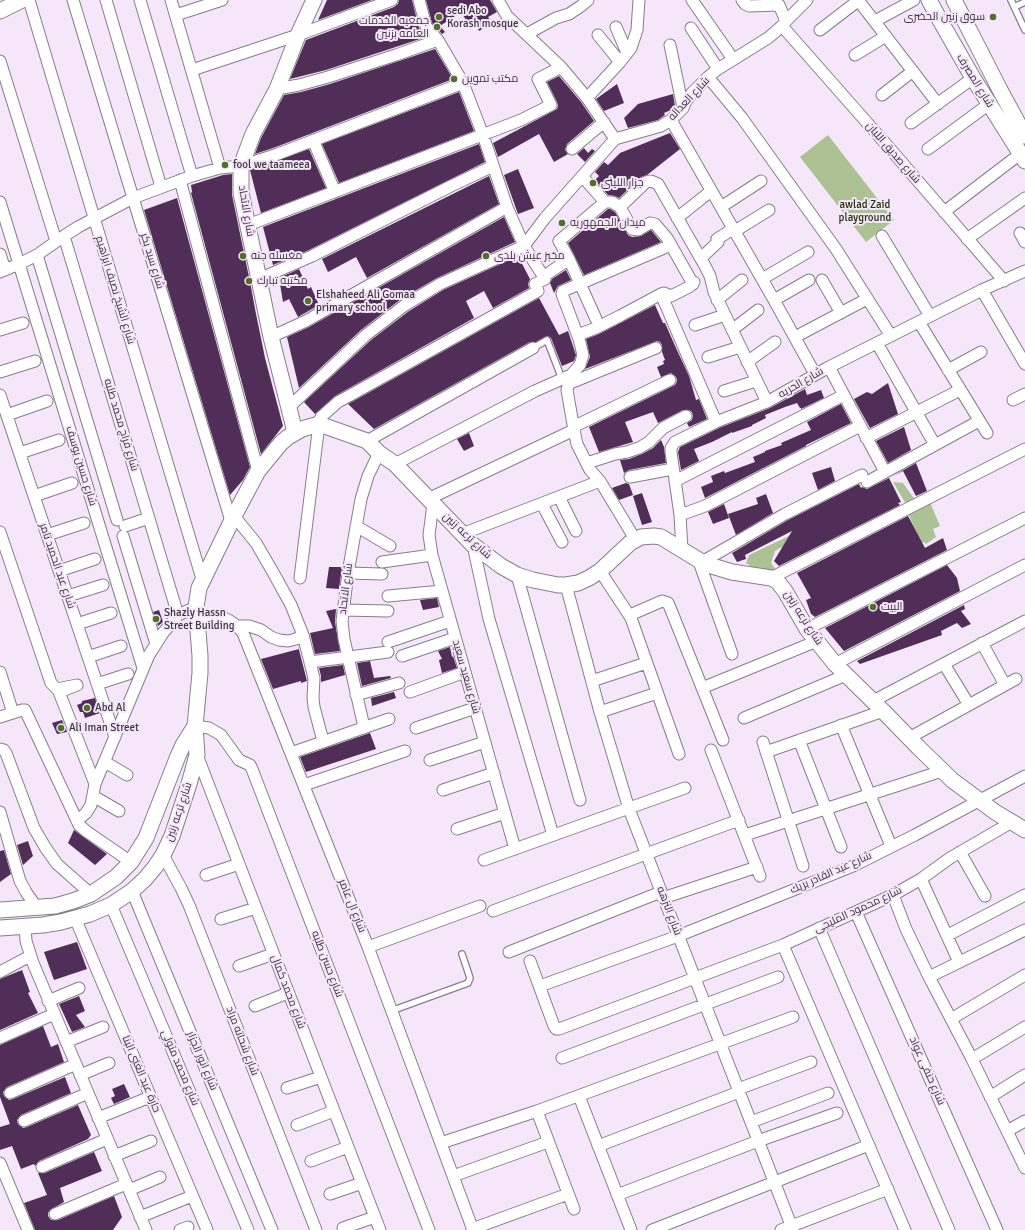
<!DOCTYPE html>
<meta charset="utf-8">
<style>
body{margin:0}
canvas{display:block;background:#f5e7f9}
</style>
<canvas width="1025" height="1230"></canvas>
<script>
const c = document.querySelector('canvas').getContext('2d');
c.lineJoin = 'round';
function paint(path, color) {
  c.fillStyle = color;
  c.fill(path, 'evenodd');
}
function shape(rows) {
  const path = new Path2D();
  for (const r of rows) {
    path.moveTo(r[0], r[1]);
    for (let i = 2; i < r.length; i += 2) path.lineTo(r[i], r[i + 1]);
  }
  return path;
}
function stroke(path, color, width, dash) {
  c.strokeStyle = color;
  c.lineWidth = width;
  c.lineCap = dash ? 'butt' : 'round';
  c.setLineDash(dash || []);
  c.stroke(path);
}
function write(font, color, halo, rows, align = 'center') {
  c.font = font + ' Signika,Cairo,sans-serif';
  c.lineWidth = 4;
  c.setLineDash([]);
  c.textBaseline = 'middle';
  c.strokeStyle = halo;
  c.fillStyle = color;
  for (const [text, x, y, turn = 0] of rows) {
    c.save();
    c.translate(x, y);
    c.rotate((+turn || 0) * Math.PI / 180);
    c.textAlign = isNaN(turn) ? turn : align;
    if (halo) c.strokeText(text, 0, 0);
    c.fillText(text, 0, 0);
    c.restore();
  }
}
const green = shape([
 [828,135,894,220,866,242,800,157],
 [893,482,903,483,915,500,906,504],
 [929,500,940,526,933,529,936,537,926,544,924,542,917,545,918,536,907,511],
 [793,534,792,541,775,551,771,563,776,570,763,575,746,563,749,555]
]);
const building = shape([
 [327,0,372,0,318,20],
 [399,0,412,0,419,28,426,37,326,70,290,79,306,40,394,7,398,4],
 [426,0,490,0,497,12,488,17,492,23,479,31,475,22,470,26,461,12,440,26,445,32,442,34,432,23],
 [435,49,453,79,276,147,255,154,261,138,284,95,301,92,330,84],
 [559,76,581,102,594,121,567,144,565,150,568,154,554,162,539,134,498,157,493,143,557,109,558,106,557,102,547,82],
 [617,84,624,103,604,111,596,99],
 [459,92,474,131,339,183,322,144],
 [673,94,675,106,671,110,664,113,665,115,658,120,628,128,624,118,638,104],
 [670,133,680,149,647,175,641,177,619,198,615,196,608,195,595,180,599,176,595,172,604,162,608,165,620,153],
 [479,144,485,162,309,250,273,265,263,227],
 [584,148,588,153,592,149,595,151,585,162,577,154],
 [309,149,326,188,261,213,250,170],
 [518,169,534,208,518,214,504,175],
 [232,174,232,195,250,282,256,314,265,358,283,426,261,454,191,193,192,192,191,185,223,175],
 [489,176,499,204,367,278,356,257,328,272,322,259],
 [177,198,250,467,243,480,230,495,144,210],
 [608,209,610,209,615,212,628,235,632,237,641,236,651,230,661,242,584,275,568,243],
 [504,217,515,242,437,278,401,299,361,330,299,388,287,337,309,327],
 [518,256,530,279,528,284,529,288,493,308,484,291,466,301,474,318,335,396,315,414,304,402,371,340,409,311,443,290],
 [299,269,308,289,311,287,319,305,298,317,289,299,283,302,279,278],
 [566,270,571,280,558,286,554,293,550,283,552,279],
 [539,298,559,335,568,331,576,355,574,361,562,366,551,338,547,336,536,342,530,342,374,429,348,404],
 [655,305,663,323,665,323,676,348,689,376,696,400,699,399,707,419,689,427,687,423,692,420,693,416,692,412,689,410,683,410,658,423,653,412,625,422,633,442,599,452,589,427,673,386,676,384,677,380,676,377,671,373,661,377,657,367,664,364,663,361,665,360,662,352,662,345,660,342,657,341,585,369,590,357,586,339,599,334],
 [888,383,898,414,870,428,854,399,867,392,872,394],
 [805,389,807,395,821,390,824,398,801,409,801,408,800,408,797,403,785,407,765,415,766,418,752,425,752,426,732,433,732,432,712,442,694,449,699,461,681,470,678,452,680,447,719,428,770,408],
 [841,404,851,423,806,445,806,446,705,498,701,487,713,482,711,476,724,471,725,473,755,462,753,457,765,452,765,451,782,445,781,443,811,430,807,422],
 [904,427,911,450,888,463,876,441],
 [469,433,474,446,464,451,457,439],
 [661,440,664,447,666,463,629,470,624,473,620,460,629,459,642,454,653,448],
 [916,463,927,491,916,496,903,471,893,476],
 [831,467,835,481,818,490,812,473],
 [889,478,901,502,898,503,900,505,779,566,774,561,792,531,745,555,746,559,737,562,732,553,788,520,859,484,861,488,862,487,867,489],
 [626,483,629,484,633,495,619,500,612,488],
 [642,493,652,522,642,525,633,496],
 [766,494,773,513,736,535,728,514,758,504,756,498],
 [724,504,729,518,713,524,708,512],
 [908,516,925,548,943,538,947,550,815,617,811,614,806,600,811,598,797,573],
 [947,565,957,578,960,591,844,651,825,628],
 [329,567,342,567,339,589,326,588],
 [437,598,439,607,423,610,420,600],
 [964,605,965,609,961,611,971,624,962,628,957,623,941,631,942,635,860,664,857,661],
 [336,609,335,622,340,651,315,654,310,633,333,628,326,611],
 [159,610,163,622,158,626,153,612],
 [298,646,307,681,301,683,301,681,273,689,261,659,299,649],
 [450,647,452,657,453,656,457,668,442,673,439,660,442,659,438,651],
 [370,661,374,678,390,676,391,678,362,686,357,663],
 [343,665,345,675,321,682,321,676,319,668],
 [394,692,396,698,372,706,371,698],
 [95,698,100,713,85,718,83,712,80,712,77,705,82,703,82,701],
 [62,720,67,732,57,734,52,723],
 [370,733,376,749,306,772,300,757],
 [74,830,107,854,95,865,68,843],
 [28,841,33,856,23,865,17,845],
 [4,850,11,874,0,882,0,851],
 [77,942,87,969,54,980,44,952],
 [22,970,30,992,28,993,38,1013,0,1030,0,979],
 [79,996,85,1011,76,1015,85,1027,72,1032,59,1004],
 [43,1026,51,1047,58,1044,64,1062,7,1087,3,1092,4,1096,9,1100,13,1099,65,1077,71,1093,21,1115,17,1120,18,1124,23,1128,27,1127,78,1105,91,1135,88,1139,39,1161,35,1166,34,1164,21,1169,12,1146,0,1150,0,1127,10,1124,0,1097,0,1045],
 [124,1084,130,1097,114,1104,111,1098,115,1096,112,1089],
 [94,1152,102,1171,60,1188,64,1202,50,1210,48,1213,48,1216,51,1220,58,1220,114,1196,122,1217,113,1230,35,1230,24,1203,47,1195,38,1173,45,1173]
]);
const lane = shape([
 [1011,0,1025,30],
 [1014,7,1025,2],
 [533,348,547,340,562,379],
 [391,1011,468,983,470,978,462,954]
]);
const street = shape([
 [29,0,202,579],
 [73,0,231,521],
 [106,0,161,187],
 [140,0,192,176],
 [171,0,220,168],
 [498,0,507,16,561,67,587,98,615,139],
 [692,0,733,59],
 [742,0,745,4,749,6,779,5,786,21],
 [858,0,938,104],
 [176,15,222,0],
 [875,21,914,0],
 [782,26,892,151,1004,281],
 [616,27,627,53],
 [691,28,718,69],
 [820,30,859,0],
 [527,34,556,18,569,14,581,6,588,0],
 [598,35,620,62],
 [670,45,683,108],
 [855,55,886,36],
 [0,61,56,241],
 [192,70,298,35,392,0],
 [708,77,742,118,836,249,891,336],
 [277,89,299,85,328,77,396,55,438,40],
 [882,95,913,71],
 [587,98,620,62,631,48,637,30,639,0],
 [671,120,774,300,815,374],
 [911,123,973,78],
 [313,140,335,192],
 [572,149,604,122],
 [928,149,989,104],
 [582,176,605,202,612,202,620,207,632,229,638,230,650,223,655,224,667,238,693,284],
 [180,180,258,471],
 [0,202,143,668],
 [620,207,646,182,651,181,658,184,705,266,710,276,714,292,767,402],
 [721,207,761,181],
 [944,212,1020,154],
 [677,218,711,191],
 [248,225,521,120,551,105,538,79,561,67],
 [735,231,769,210],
 [1020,233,1025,242],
 [64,236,178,615],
 [882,236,930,316],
 [967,239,1025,198],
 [0,254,5,270],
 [37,255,117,520],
 [701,258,718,242,717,239,733,229],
 [569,259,596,319],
 [0,272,19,264,37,255,64,236,78,227,133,198,192,176,220,168,241,166,278,154,463,83],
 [543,277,569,259,559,241,605,202],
 [259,279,312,256,451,186,493,166],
 [762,279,808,252],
 [822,280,841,313],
 [982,290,1025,364],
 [661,294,716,422],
 [717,300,742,280],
 [774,300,809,280],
 [919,322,987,433],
 [695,325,725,315],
 [0,330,23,323],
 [732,330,758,310],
 [578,335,596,328,620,316,661,294,664,293,671,296,689,287,694,282],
 [271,337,306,321,507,207],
 [795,337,867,299],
 [877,343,935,445],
 [708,357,740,347],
 [747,362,775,342],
 [829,367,885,472],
 [948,370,981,352],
 [0,372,35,361],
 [568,384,656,348],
 [724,391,756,381],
 [0,395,115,737],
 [1013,400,1025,394],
 [288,408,366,335,405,305,440,284,524,246,545,218,615,139,661,126,671,120,683,108,686,101,692,93,708,77,718,69,768,38,782,26,786,21,807,0],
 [7,415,47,401],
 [573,427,670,380],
 [866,438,960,390],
 [367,441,533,348],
 [20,453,59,440],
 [587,463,615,454,627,452,639,448,649,442,663,428,686,416],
 [395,464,535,391,571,375],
 [630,477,673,469],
 [675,481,844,395],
 [867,482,979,421],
 [34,496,72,483],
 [559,497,576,531],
 [428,499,574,430],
 [433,504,429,535,432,555,515,849],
 [542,504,562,542],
 [680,515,705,506,860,426],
 [234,516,256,543,274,574,291,605,303,635,314,678,313,698,314,707,323,741],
 [125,526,149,518],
 [356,526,390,546],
 [0,532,51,683,57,689,77,685,59,692,95,784],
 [462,534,600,481],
 [47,535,84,523],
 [123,536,156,644],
 [635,539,600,481,590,470,577,444,574,430,567,390,571,375,580,365,583,355,579,339,562,294,563,291,671,245],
 [473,545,489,619,553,835],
 [682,550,680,515,671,452,671,448,675,442,716,422,767,402,829,367,982,290,1025,271],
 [698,559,732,654],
 [382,562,432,555],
 [702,562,785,514,862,475],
 [59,571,95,559],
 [600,571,631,618,679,754],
 [348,573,382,574],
 [517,575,580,800],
 [300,578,319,424,321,417,338,402,538,291,535,284,545,279,524,246,507,207,483,135,463,83,438,40,426,26,419,0],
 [771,578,1025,449],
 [566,585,600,712,629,809,793,1230],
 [68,596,103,585],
 [388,596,442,591],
 [343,610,388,611],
 [196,615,222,617,230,621,237,626,243,633,368,947,473,1230],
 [630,615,662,601,668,603,669,605,723,740],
 [77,624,111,613],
 [237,626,249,626,261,630,271,637,279,640,288,641,296,639,303,635],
 [807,629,1025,518],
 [388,642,450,621],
 [982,643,1005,685],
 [402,656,455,638],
 [88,657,121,646],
 [310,662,388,652],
 [835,664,1025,565],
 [944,664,969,705],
 [0,672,13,713],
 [592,681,646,663],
 [97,684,128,674],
 [702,688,817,641],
 [410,692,465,672],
 [356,695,399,683],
 [873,701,1025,621],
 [600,712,657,693],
 [0,717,22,710,25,710,79,825,86,831,131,862],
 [744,718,846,675],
 [841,725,891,846],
 [195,726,209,728,221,735,239,760,250,765,252,769,429,1230],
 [364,727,344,639,342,621,348,573,361,499,368,476,379,453],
 [416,728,475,708],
 [909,738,1016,679],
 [799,740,841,847],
 [763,742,803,866],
 [0,749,4,750,6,753,34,828,45,847,57,864,91,894],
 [711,750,760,876],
 [766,752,883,711],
 [291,753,389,719],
 [197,755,380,1230],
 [430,760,485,742],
 [105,762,127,775],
 [304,785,405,751],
 [443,790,494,773],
 [93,796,119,811],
 [0,812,20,881,26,892,37,908],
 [77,821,86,813,91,805,95,784,149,655,163,633,178,615,196,607],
 [457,829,505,813],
 [745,835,942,771],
 [960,852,985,896],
 [163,855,181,888,189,905,316,1230],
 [484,860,685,788],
 [206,875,239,864],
 [921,879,959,962],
 [132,891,272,1230],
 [893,895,906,929,929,977,972,1059,1025,1168],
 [663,898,757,867],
 [111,905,248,1230],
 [493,911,646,854,739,820],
 [856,912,997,1230],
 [75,918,207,1230],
 [221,919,256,908],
 [25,926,26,941,33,963,146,1230],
 [819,928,949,1230],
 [948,935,1025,895],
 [783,945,905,1230],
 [368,947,480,906],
 [509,952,661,892],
 [530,961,554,1026,556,1029,559,1029,783,945,893,895,921,879,950,858,1012,822],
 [239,966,273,954],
 [0,972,30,956],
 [929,977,1025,930],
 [540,986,678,936,811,883,853,866,915,835,1025,776],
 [48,1001,79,988],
 [255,1006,288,993],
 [951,1019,1025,975],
 [0,1038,54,1014],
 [66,1042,103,1027],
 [562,1058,778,977],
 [972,1059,1025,1027],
 [80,1075,109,1063],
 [287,1088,321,1077],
 [738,1089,811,1062],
 [10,1093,76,1064],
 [579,1096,631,1230],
 [990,1097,1025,1075],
 [537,1111,574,1209],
 [98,1118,150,1097],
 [24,1121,88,1093],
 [751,1122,828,1093],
 [297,1125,334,1111],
 [1007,1131,1025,1121],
 [441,1143,537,1111,793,1017],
 [598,1146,739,1092],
 [114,1156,151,1141],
 [311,1161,348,1147],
 [0,1163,28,1230],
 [42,1167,107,1139],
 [453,1176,548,1142],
 [129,1190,160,1177],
 [330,1194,362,1183],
 [617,1195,758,1141,837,1113],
 [55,1214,126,1184],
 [140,1217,192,1196],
 [343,1228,375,1217],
 [472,1229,568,1194],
 [180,1230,188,1227],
 [652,1230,869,1145],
 [781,1230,888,1189]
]);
const secondary = shape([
 [929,0,941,22,973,78,1025,161],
 [954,0,1000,90,1025,136],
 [0,11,22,0],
 [295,432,271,337,241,193,241,166,253,134,277,89,298,35,314,0],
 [0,910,55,906,73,901,91,894,116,877,131,862,146,838,178,756,183,745,195,726],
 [0,928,43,925,61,922,90,914,111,905,132,891,145,879,155,867,163,855,172,836,189,784,197,755,195,726,200,673,200,656,196,607,199,588,234,516,258,471,281,443,288,437,302,429,319,424,367,441,379,453,395,464,473,545,501,566,517,575,533,580,558,585,566,585,578,583,589,578,600,571,630,543,641,537,654,536,661,537,702,562,712,566,732,572,771,578,777,581,785,591,807,629,835,664,883,711,919,748,952,780,995,812,1025,830]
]);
const markers = [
 [439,17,4,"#517026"],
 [993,17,4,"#517026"],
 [437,27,4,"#517026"],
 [454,79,4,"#517026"],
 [225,165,4,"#517026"],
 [593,183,4,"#517026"],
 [562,223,4,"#517026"],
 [243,256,4,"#517026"],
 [486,256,4,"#517026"],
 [249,281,4,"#517026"],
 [308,301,4,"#517026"],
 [873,607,4,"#517026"],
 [156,619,4,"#517026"],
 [87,708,4,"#517026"],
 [61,728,4,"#517026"]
];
const poiNames = [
 ["sedi Abo",447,11],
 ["Korash mosque",447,24],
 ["سوق زنين الحضرى",985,17,"right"],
 ["جمعيه الخدمات",429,21,"right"],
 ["العامه بزنين",429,34,"right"],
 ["مكتب تموين",462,79],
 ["fool we taameea",233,165],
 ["جزار الليثى",601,183],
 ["ميدان الجمهوريه",570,223],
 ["مغسله جنه",251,256],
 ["مخبز عيش بلدى",494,256],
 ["مكتبه تبارك",257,281],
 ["Elshaheed Ali Gomaa",316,295],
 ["primary school",316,308],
 ["البيت",881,607],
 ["Shazly Hassn",164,613],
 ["Street Building",164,626],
 ["Abd Al",95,708],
 ["Ali Iman Street",69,728]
];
const streetNames = [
 ["شارع المصرف",975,81,58],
 ["شارع العداله",689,99,-47],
 ["شارع صديق اللبان",893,153,49],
 ["شارع الاتحاد",246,211,80],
 ["شارع سيد بكر",152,261,73],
 ["شارع الشيخ نصيف ابراهيم",115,290,73],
 ["شارع الحريه",801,383,-30],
 ["شارع فراج محمد طلبه",121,425,73],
 ["شارع حسين يوسف",81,466,73],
 ["شارع ترعه زنين",467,536,43],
 ["شارع عبد الحميد تامر",57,566,71],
 ["شارع الاتحاد",346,589,-83],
 ["شارع ترعه زنين",803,618,57],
 ["شارع سعيد سعيد",466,677,74],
 ["شارع ترعه زنين",179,812,-71],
 ["شارع عبد القادر بريك",831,873,-24],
 ["شارع ال عامر",352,906,68],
 ["شارع محمود المليجى",858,910,-25],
 ["شارع النزهه",669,911,69],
 ["شارع حسن طلبه",327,964,69],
 ["شارع محمد كمال",288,992,69],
 ["شارع شحاته مراد",242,1041,69],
 ["شارع انور الجزار",202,1061,67],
 ["شارع محمد متولي",180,1068,67],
 ["شارع حنفى عواد",927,1071,66],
 ["حارة عبد الغنى البنا",141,1074,67]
];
const parkNames = [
 ["awlad Zaid",865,205],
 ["playground",865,218]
];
paint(green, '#acc295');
paint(building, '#502e58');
stroke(lane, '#897c8c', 8);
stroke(street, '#897c8c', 13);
stroke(secondary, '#897c8c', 17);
stroke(lane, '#fff', 5.5);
stroke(street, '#fff', 11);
stroke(secondary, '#fff', 15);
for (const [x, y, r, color] of markers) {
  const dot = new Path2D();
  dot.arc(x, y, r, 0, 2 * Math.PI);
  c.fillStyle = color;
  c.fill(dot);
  stroke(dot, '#f5e7f9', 1.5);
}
write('11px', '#3b353c', '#f5e7f9', poiNames, 'left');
write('11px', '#3b353c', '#f5e7f9', streetNames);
write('11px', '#203107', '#f5e7f9', parkNames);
</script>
